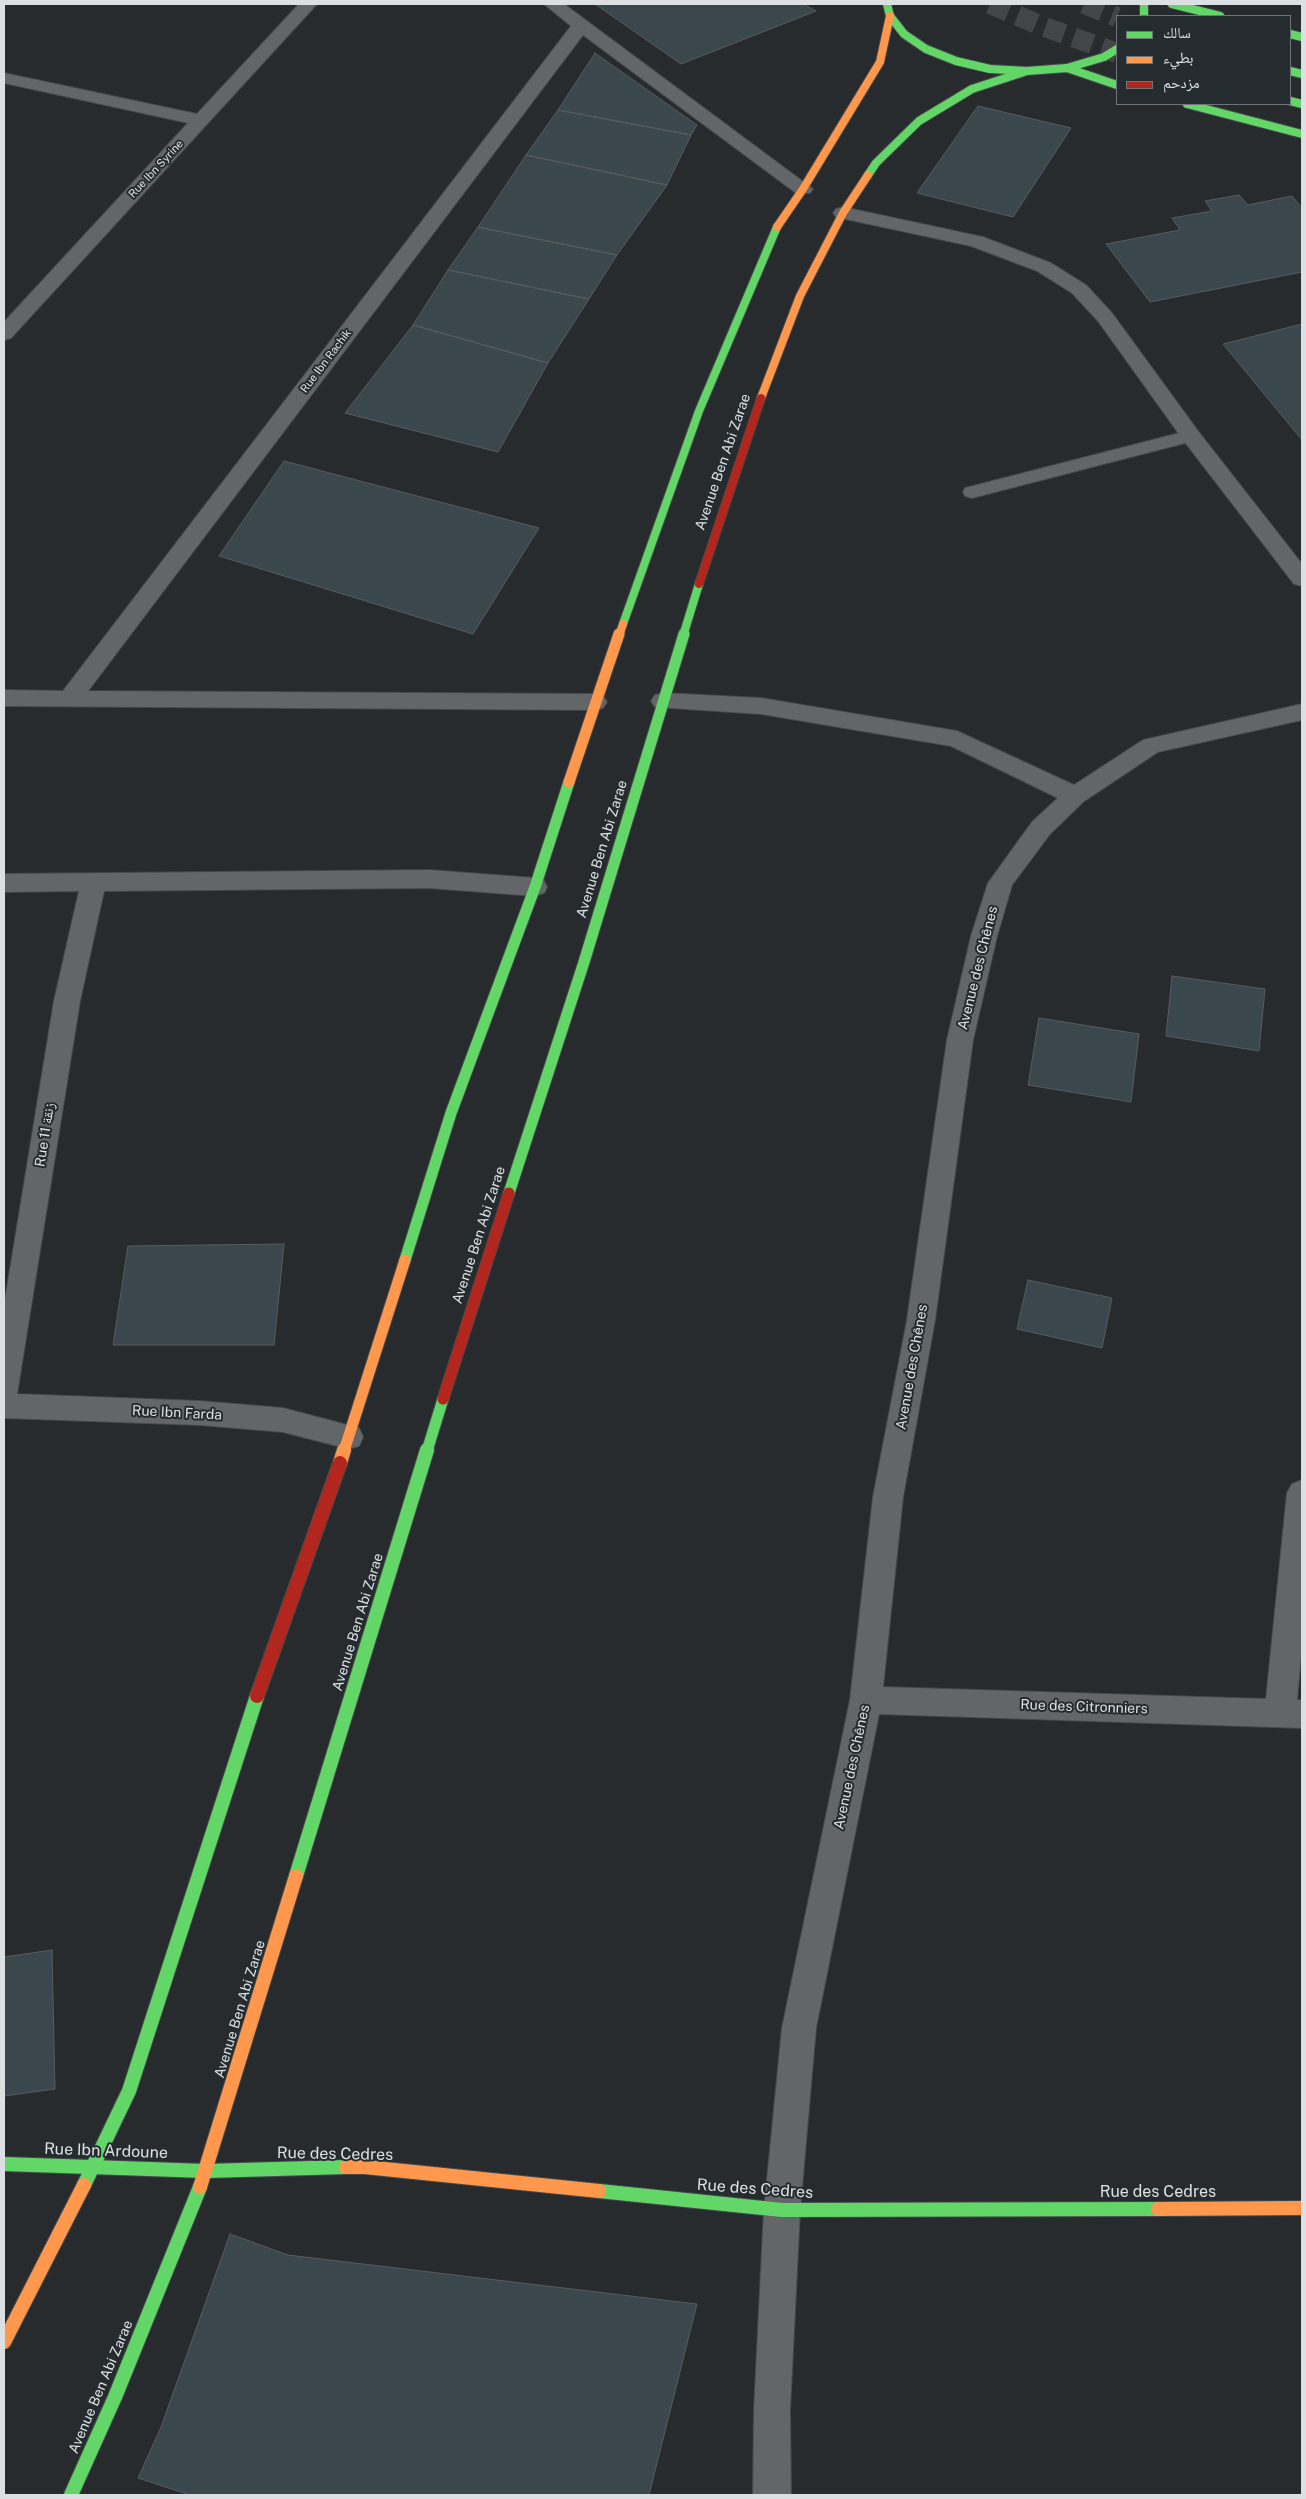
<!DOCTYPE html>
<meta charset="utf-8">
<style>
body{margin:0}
#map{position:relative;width:1306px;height:2499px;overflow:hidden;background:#282b2d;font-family:"Public Sans","Noto Naskh Arabic",sans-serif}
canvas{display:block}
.frame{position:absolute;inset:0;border:5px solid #dce0e3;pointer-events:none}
.legend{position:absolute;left:1116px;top:15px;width:175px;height:90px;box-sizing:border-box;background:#252c30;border:1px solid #6e7478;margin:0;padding:6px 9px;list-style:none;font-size:15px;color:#dce0e3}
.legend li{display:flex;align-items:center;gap:10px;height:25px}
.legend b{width:25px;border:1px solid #6e7478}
</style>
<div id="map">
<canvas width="1306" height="2499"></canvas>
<div class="frame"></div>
<ul class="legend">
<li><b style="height:6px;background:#63d668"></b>سالك</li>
<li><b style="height:6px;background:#ff974d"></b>بطيء</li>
<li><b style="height:6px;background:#b3261e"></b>مزدحم</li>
</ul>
</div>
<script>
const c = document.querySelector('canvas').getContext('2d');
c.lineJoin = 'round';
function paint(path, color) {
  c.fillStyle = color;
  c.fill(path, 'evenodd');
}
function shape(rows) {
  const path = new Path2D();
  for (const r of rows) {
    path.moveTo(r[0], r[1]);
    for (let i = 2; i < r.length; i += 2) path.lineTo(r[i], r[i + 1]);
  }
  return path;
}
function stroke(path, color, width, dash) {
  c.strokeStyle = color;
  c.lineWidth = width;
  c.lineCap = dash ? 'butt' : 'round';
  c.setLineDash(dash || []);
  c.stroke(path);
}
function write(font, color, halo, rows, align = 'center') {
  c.font = font + ' "Public Sans","Noto Naskh Arabic",sans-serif';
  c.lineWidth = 4;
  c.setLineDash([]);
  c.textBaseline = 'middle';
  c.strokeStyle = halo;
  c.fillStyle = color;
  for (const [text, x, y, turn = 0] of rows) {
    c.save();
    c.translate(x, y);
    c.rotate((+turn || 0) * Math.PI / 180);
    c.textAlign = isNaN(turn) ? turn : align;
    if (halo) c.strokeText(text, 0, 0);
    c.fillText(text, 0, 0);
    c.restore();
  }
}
const building = shape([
 [595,4,803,4,816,11,681,64,595,4],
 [595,53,697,125,691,135,558,110,595,53],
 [978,106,1071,128,1013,217,917,193,978,106],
 [558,110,691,135,667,185,526,155,558,110],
 [526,155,667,185,617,255,478,227,526,155],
 [1239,195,1248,205,1292,196,1302,208,1302,272,1150,302,1106,244,1180,230,1172,218,1212,211,1205,201,1239,195],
 [478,227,617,255,589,299,448,270,478,227],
 [448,270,589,299,548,363,413,325,448,270],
 [1302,324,1302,440,1223,344,1302,324],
 [413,325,548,363,498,452,345,413,413,325],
 [284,461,539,528,473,634,219,556,284,461],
 [1172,976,1265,989,1259,1051,1166,1036,1172,976],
 [1039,1018,1139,1034,1131,1102,1028,1085,1039,1018],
 [284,1244,274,1345,113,1345,128,1246,284,1244],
 [1028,1280,1112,1298,1102,1348,1017,1329,1028,1280],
 [52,1950,55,2089,4,2096,4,1957,52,1950],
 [230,2234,288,2255,697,2304,649,2495,190,2495,138,2478,161,2427,230,2234]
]);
const highwayTunnel = shape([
 [990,4,1042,26,1117,53],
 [1084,4,1117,17]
]);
const lane = shape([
 [1191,430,1197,432,1200,436,1197,440,972,498,965,496,963,492,965,488,1191,430]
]);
const street = shape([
 [299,4,317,4,11,338,4,340,4,322,188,123,4,83,4,73,197,114,299,4],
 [544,4,564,4,813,189,810,193,796,193,583,35,88,691,595,694,603,696,607,702,603,708,595,710,4,706,4,690,63,691,571,26,544,4],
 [843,207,983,237,1051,263,1086,285,1112,313,1198,431,1302,564,1302,586,1294,584,1184,441,1098,321,1072,293,1037,271,971,246,836,217,833,213,836,209,843,207],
 [663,693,761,698,957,731,1074,785,1143,740,1302,704,1302,720,1158,752,1083,802,1050,834,1012,885,997,936,973,1040,935,1320,903,1497,883,1687,1266,1699,1287,1493,1292,1484,1302,1480,1302,1644,1297,1700,1302,1700,1302,1728,879,1714,816,2028,800,2210,790,2410,791,2495,753,2495,754,2410,764,2210,782,2028,850,1700,873,1497,907,1320,947,1040,971,936,988,883,1032,822,1058,798,951,746,761,714,655,707,651,701,655,695,663,693],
 [429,870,535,878,544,881,547,887,544,893,535,896,429,888,104,891,80,1001,17,1394,200,1401,283,1408,359,1428,363,1437,359,1446,349,1449,283,1432,200,1425,4,1418,4,1306,54,1001,79,891,4,892,4,874,429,870]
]);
const fastFar2 = shape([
 [887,4,890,16,904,34,926,49,956,61,990,69,1027,71,1067,68,1104,57,1117,49],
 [1144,4,1144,16],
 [1172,4,1220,16],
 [1290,34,1302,37],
 [1067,68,1117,85],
 [1290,71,1302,74],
 [1290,101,1302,104],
 [1187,104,1302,134],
 [868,175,876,163,919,121,972,89,1027,71],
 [623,624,699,411,777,227],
 [683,636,699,584]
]);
const fastFar1 = shape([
 [509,1193,584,962,684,634],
 [405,1260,451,1113,535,887,569,782],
 [427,1451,443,1399]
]);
const fast = shape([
 [296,1876,427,1450],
 [4,2164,206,2171,346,2167],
 [84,2185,129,2091,257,1696],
 [599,2191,782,2210,1158,2209],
 [71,2495,115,2397,200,2187]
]);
const slowFar2 = shape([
 [777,227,803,189,880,62,890,16],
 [761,398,800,296,843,213,868,175],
 [619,636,623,624]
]);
const slowFar1 = shape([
 [569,782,619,634],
 [344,1451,405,1260]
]);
const slow = shape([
 [340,1463,344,1450],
 [346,2167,365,2167,599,2191],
 [200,2187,296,1876],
 [1158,2209,1302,2208],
 [4,2342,84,2185]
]);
const jamFar2 = shape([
 [699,584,761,398]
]);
const jamFar1 = shape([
 [443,1399,509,1193]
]);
const jam = shape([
 [257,1696,340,1463]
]);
const farStreetnames = [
 ["Rue Ibn Syrine",156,169,-47],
 ["Rue Ibn Rachik",326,361,-53]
];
const streetNames = [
 ["Avenue Ben Abi Zarae",723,462,-71],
 ["Avenue Ben Abi Zarae",602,849,-73],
 ["Avenue des Chênes",978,968,-76],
 ["Rue 11 زنقة",45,1135,-81],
 ["Avenue Ben Abi Zarae",479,1235,-72],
 ["Avenue des Chênes",912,1367,-80],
 ["Rue Ibn Farda",177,1413,3],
 ["Avenue Ben Abi Zarae",358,1622,-73],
 ["Rue des Citronniers",1084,1707,2],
 ["Avenue des Chênes",852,1767,-78],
 ["Avenue Ben Abi Zarae",240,2009,-73],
 ["Avenue Ben Abi Zarae",101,2387,-67]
];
const nearStreetnames = [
 ["Rue Ibn Ardoune",106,2151,2],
 ["Rue des Cedres",335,2154,1],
 ["Rue des Cedres",755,2189,4],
 ["Rue des Cedres",1158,2192]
];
paint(building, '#3a474d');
stroke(building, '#595c5e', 1);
stroke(highwayTunnel, '#434648', 20, [20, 10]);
stroke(lane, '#45494b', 2);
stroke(street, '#45494b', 2);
stroke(fastFar2, '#45494b', 10);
stroke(fastFar1, '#45494b', 13);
stroke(fast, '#45494b', 16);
stroke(slowFar2, '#45494b', 10);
stroke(slowFar1, '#45494b', 13);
stroke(slow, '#45494b', 16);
stroke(jamFar2, '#45494b', 10);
stroke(jamFar1, '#45494b', 13);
stroke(jam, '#45494b', 16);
paint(lane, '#636668');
paint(street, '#636668');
stroke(fastFar2, '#63d668', 8);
stroke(fastFar1, '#63d668', 11);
stroke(fast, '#63d668', 14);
stroke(slowFar2, '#ff974d', 8);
stroke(slowFar1, '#ff974d', 11);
stroke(slow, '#ff974d', 14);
stroke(jamFar2, '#b3261e', 8);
stroke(jamFar1, '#b3261e', 11);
stroke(jam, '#b3261e', 14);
write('11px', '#dce0e3', '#252c30', farStreetnames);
write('14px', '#dce0e3', '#252c30', streetNames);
write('16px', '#dce0e3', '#252c30', nearStreetnames);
</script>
